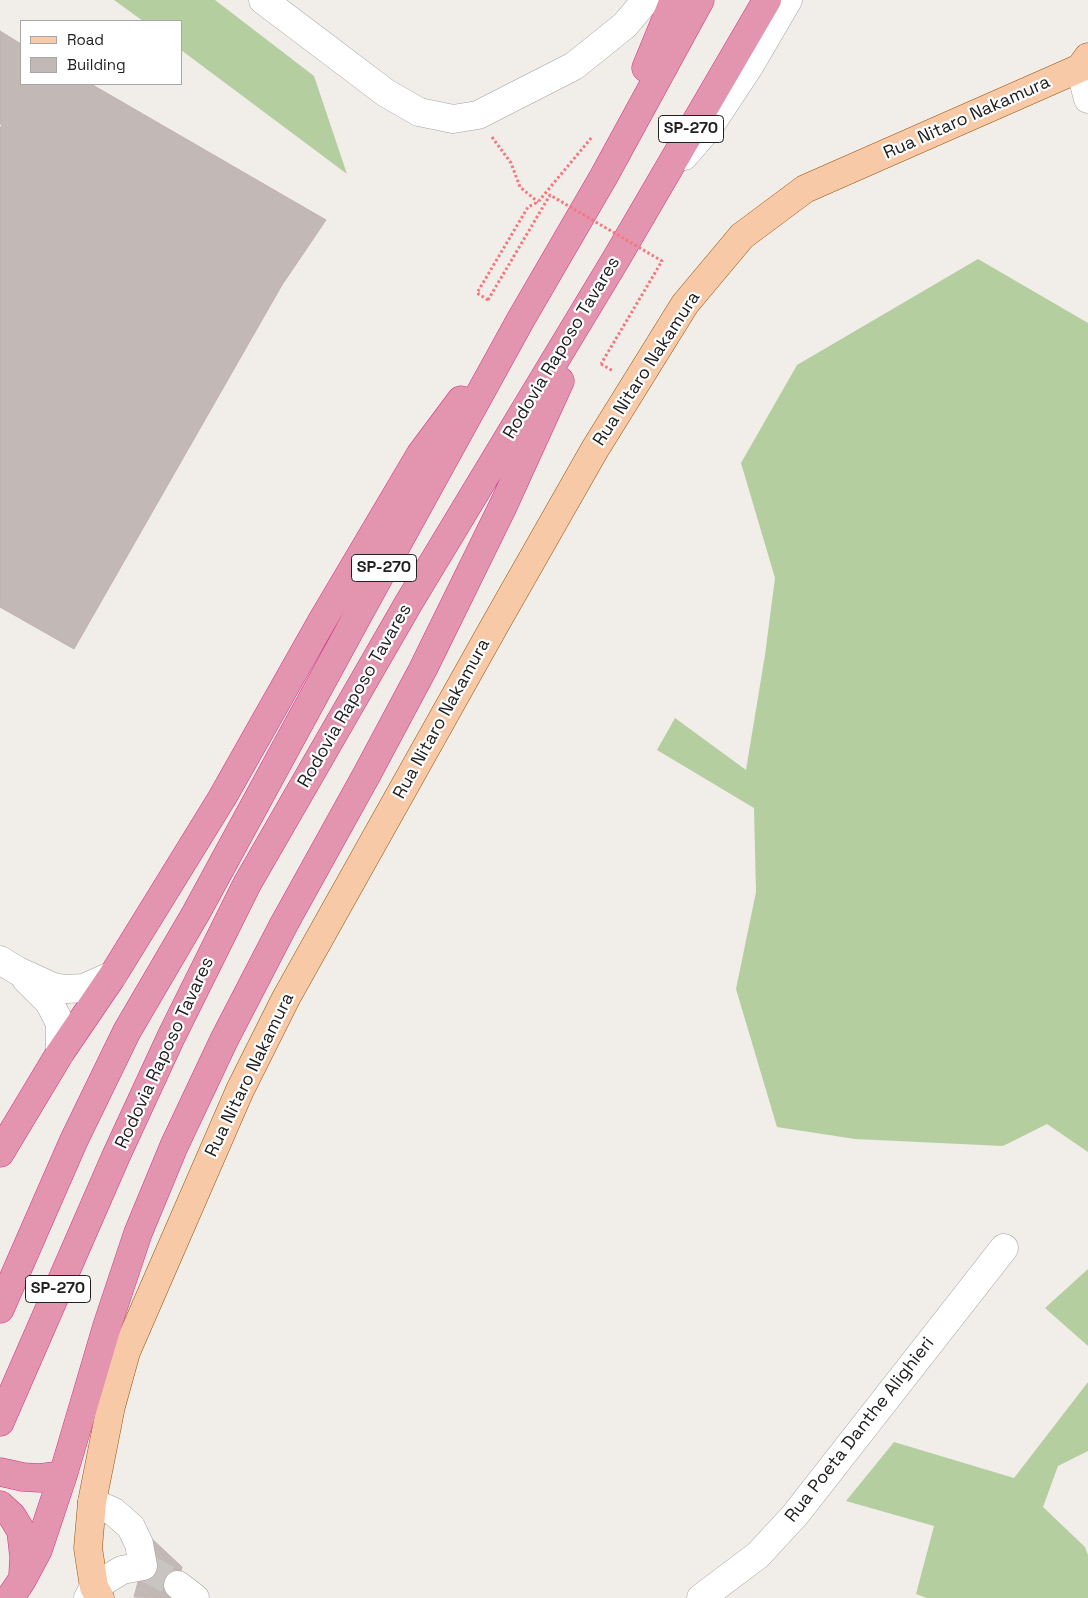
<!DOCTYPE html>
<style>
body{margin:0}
#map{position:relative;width:1088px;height:1598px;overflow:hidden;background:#f1ede9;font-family:"Space Grotesk",sans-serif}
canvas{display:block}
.legend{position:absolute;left:20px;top:20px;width:162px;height:65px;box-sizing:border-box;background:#fff;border:1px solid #a6a6a6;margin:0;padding:6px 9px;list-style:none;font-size:15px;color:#212121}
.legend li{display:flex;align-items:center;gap:10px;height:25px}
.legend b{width:25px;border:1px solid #a6a6a6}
</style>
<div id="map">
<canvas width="1088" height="1598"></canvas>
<ul class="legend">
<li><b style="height:6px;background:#f7c9a7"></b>Road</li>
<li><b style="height:14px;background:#c2b8b5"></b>Building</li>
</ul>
</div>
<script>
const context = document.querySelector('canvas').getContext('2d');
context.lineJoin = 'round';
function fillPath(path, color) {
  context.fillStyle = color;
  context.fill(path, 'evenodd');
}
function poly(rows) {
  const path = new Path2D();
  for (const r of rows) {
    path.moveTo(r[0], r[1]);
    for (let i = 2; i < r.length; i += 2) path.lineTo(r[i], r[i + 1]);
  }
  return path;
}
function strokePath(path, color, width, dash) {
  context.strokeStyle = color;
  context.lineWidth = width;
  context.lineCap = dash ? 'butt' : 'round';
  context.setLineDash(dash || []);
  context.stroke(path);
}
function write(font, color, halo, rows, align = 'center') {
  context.font = font + ' "Space Grotesk",sans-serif';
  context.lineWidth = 4.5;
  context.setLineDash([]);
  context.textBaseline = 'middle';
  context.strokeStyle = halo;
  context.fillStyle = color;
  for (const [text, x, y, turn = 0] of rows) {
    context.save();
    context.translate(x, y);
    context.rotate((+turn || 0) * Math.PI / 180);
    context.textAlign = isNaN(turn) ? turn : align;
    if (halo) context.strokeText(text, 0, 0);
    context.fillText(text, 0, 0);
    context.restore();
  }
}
fillPath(poly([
 [114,0,215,0,314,76,347,174,181,50,181,21,143,21],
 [978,259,1088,323,1088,1152,1047,1124,1003,1146,855,1139,777,1127,736,989,756,892,754,808,657,750,675,718,746,770,765,655,775,578,741,463,797,365],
 [1088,1269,1088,1346,1045,1308],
 [1088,1382,1088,1451,1058,1466,1043,1507,1085,1547,1088,1555,1088,1598,927,1598,916,1594,934,1526,846,1501,894,1442,1014,1478]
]), '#b4cea0');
const building = poly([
 [0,31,21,44,21,84,91,84,326,220,282,285,74,649,0,607,0,128,2,125,0,124,0,31],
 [150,1537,182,1567,175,1595,178,1598,134,1597,150,1537]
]);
fillPath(building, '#c2b8b5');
strokePath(building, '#c2b2ac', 1);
strokePath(poly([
 [143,1566,178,1585]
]), '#c7c4c1', 28, [28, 14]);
const minor = poly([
 [263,0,386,93,419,112,453,119,478,115,574,66,625,25,646,0],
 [1080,68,1088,99],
 [684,156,709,127,750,65,788,0],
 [0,960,18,971,53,987,66,989,84,988,113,975],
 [26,979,49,1002,60,1023,60,1053],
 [178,1585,195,1598],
 [88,1598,94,1587,122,1570,143,1566,139,1544,131,1527,114,1512,92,1502],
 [701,1598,758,1555,795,1515,1004,1248]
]);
const major = poly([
 [100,1598,94,1587,88,1548,92,1502,111,1406,126,1352,240,1090,286,998,496,623,595,449,685,304,742,236,805,189,1080,68,1088,57]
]);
const highway = poly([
 [646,68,674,0],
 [0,1153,60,1053,113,975,222,798,322,621,420,455,461,400],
 [0,1309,74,1140,127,1031,196,913,358,615,521,319,604,176,700,0],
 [0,1422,116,1156,171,1037,247,884,408,604,616,259,767,0],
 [0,1472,23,1477,40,1478,63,1475],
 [0,1505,12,1516,21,1531,24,1557,23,1574],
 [10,1598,22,1580,38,1550,63,1475,107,1326,138,1233,174,1146,224,1040,284,924,367,774,423,669,503,506,560,381]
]);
strokePath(minor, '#a2a2a2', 29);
strokePath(major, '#975208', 29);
strokePath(highway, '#d33281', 29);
strokePath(poly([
 [492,137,511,163,520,187,538,202],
 [488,300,477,293,528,207,538,202,592,137],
 [601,364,613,371]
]), '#f3787e', 3, [2.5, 2.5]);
strokePath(minor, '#fff', 28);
strokePath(major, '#f7c9a7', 28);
strokePath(highway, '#e395b0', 28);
strokePath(poly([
 [488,300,550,195,662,261,601,364]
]), '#f3787e', 3, [2.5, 2.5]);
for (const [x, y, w] of [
 [691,129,65],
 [384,568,65],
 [58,1289,65]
]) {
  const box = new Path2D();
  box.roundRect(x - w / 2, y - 13.5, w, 27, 4);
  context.fillStyle = '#fff';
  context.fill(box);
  strokePath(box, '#212121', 1);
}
write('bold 16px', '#212121', null, [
 ["SP-270",691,129],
 ["SP-270",384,568],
 ["SP-270",58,1289]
]);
write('18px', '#212121', '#fff', [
 ["Rua Nitaro Nakamura",967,118,-24],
 ["Rodovia Raposo Tavares",562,348,-59],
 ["Rua Nitaro Nakamura",647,369,-57],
 ["Rodovia Raposo Tavares",355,696,-60],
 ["Rua Nitaro Nakamura",442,719,-61],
 ["Rodovia Raposo Tavares",165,1053,-65],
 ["Rua Nitaro Nakamura",250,1075,-64],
 ["Rua Poeta Danthe Alighieri",860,1430,-52]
]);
</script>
